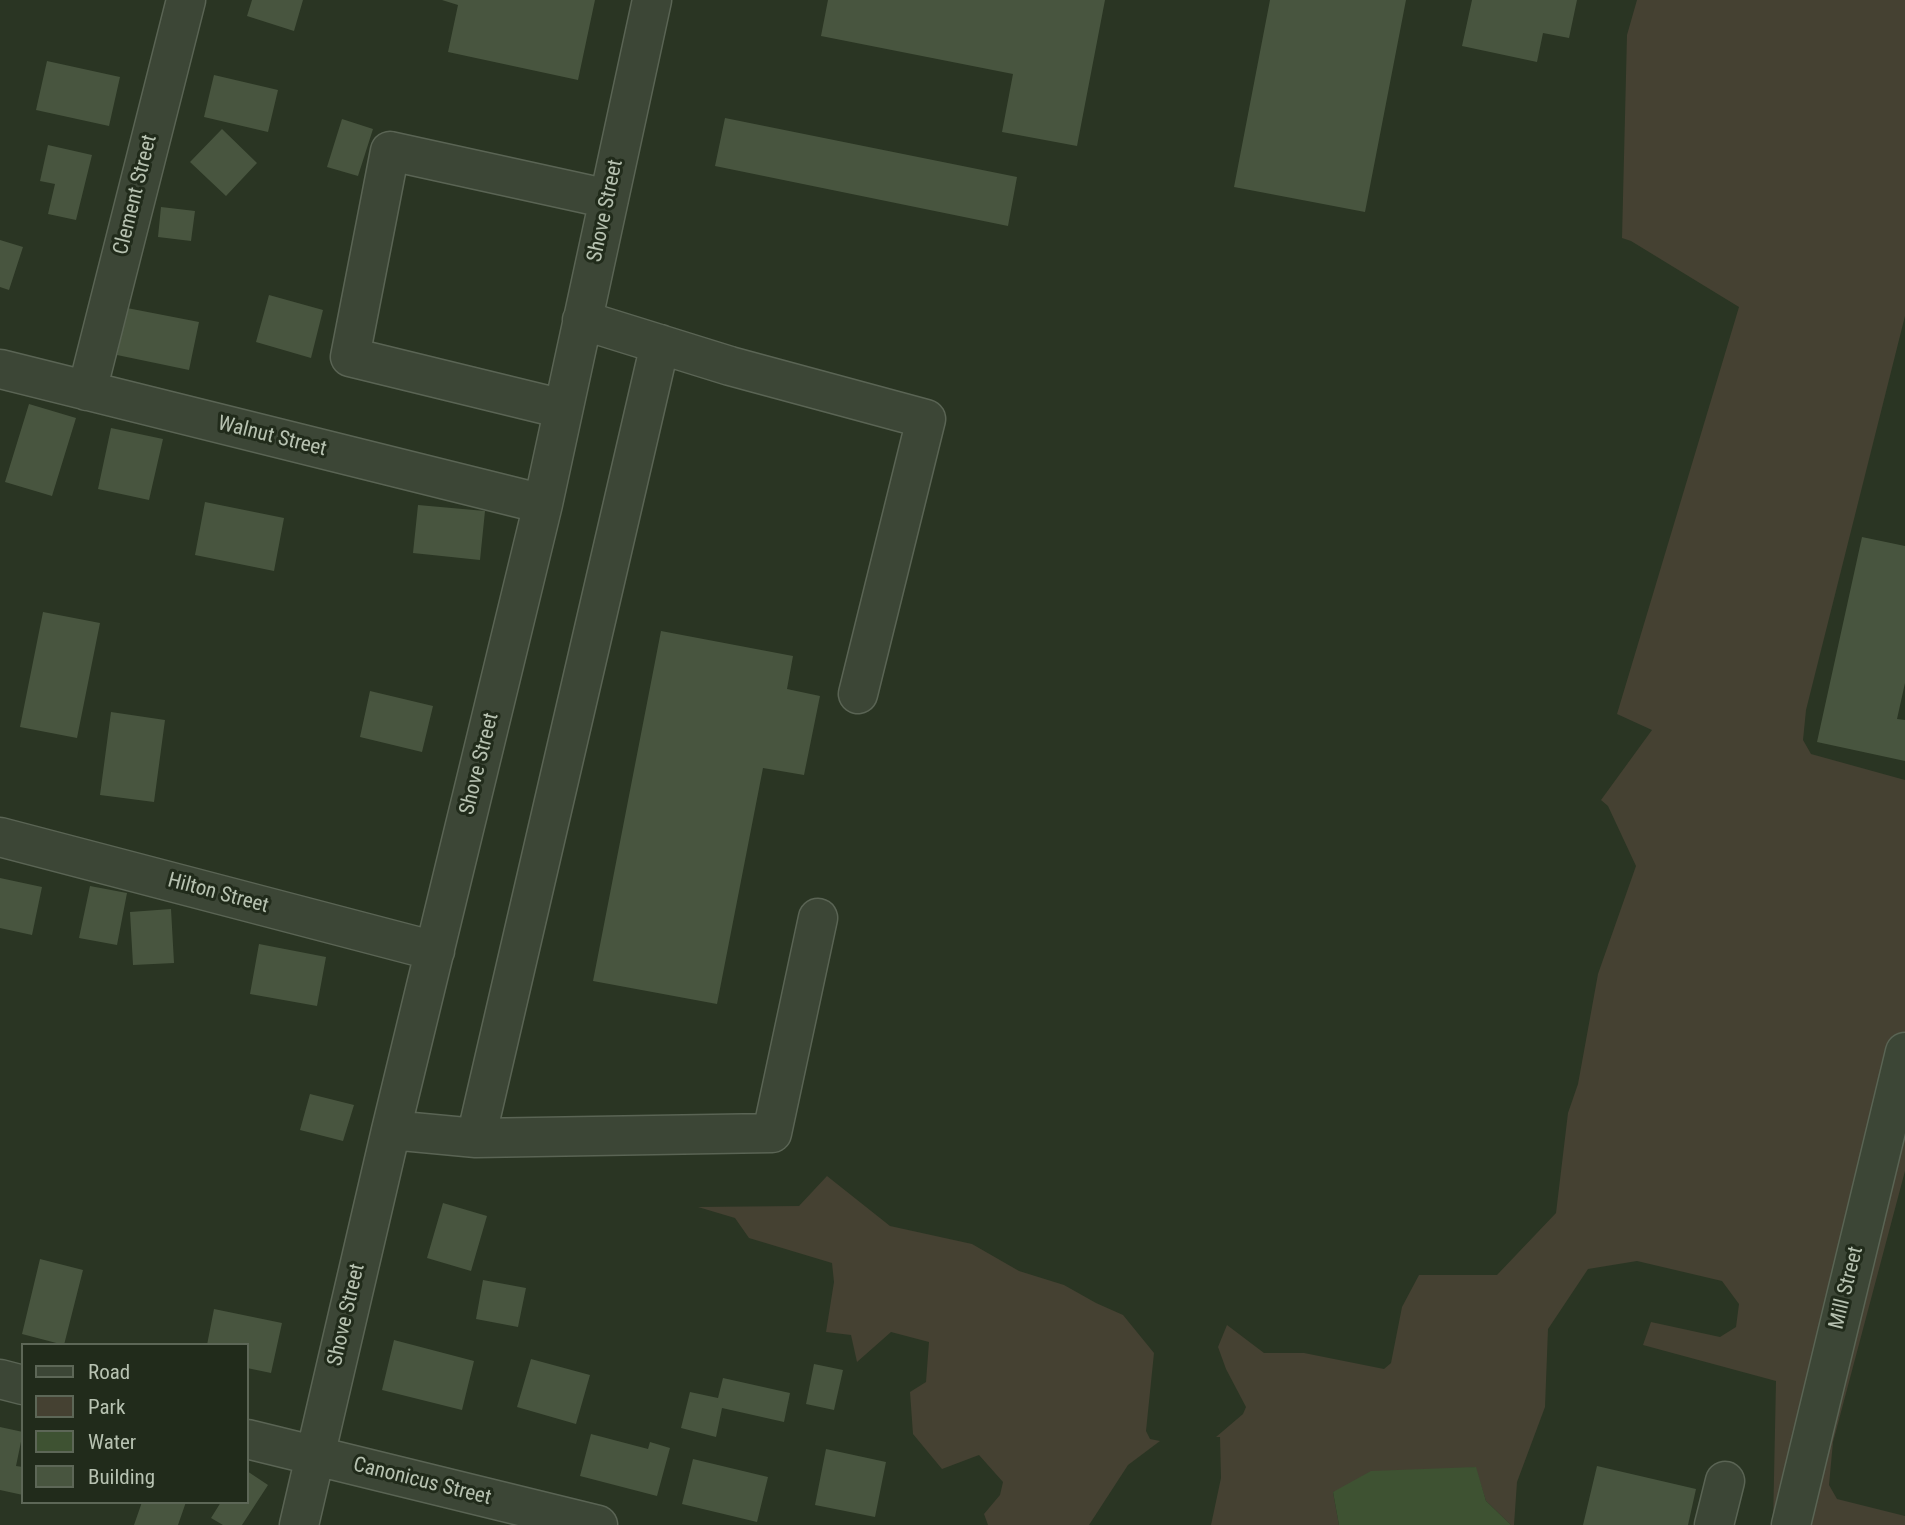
<!DOCTYPE html>
<style>
body{margin:0}
#map{position:relative;width:1905px;height:1525px;overflow:hidden;background:#2a3523;font-family:"Roboto Condensed",sans-serif}
canvas{display:block}
.legend{position:absolute;left:21px;top:1343px;width:228px;height:161px;box-sizing:border-box;background:#212b1b;border:2px solid #5d6757;margin:0;padding:9px 12px;list-style:none;font-size:21px;color:#b7c2b1}
.legend li{display:flex;align-items:center;gap:14px;height:35px}
.legend b{width:35px;border:2px solid #5d6757}
</style>
<div id="map">
<canvas width="1905" height="1525"></canvas>
<ul class="legend">
<li><b style="height:9px;background:#3c4636"></b>Road</li>
<li><b style="height:19px;background:#454132"></b>Park</li>
<li><b style="height:19px;background:#3e5232"></b>Water</li>
<li><b style="height:19px;background:#48553f"></b>Building</li>
</ul>
</div>
<script>
const context = document.querySelector('canvas').getContext('2d');
context.lineJoin = 'round';
function fillPath(path, color) {
  context.fillStyle = color;
  context.fill(path, 'evenodd');
}
function poly(rows) {
  const path = new Path2D();
  for (const r of rows) {
    path.moveTo(r[0], r[1]);
    for (let i = 2; i < r.length; i += 2) path.lineTo(r[i], r[i + 1]);
  }
  return path;
}
function strokePath(path, color, width, dash) {
  context.strokeStyle = color;
  context.lineWidth = width;
  context.lineCap = dash ? 'butt' : 'round';
  context.setLineDash(dash || []);
  context.stroke(path);
}
function write(font, color, halo, rows, align = 'center') {
  context.font = font + ' "Roboto Condensed",sans-serif';
  context.lineWidth = 6;
  context.setLineDash([]);
  context.textBaseline = 'middle';
  context.strokeStyle = halo;
  context.fillStyle = color;
  for (const [text, x, y, turn = 0] of rows) {
    context.save();
    context.translate(x, y);
    context.rotate((+turn || 0) * Math.PI / 180);
    context.textAlign = isNaN(turn) ? turn : align;
    if (halo) context.strokeText(text, 0, 0);
    context.fillText(text, 0, 0);
    context.restore();
  }
}
fillPath(poly([
 [1637,0,1905,0,1905,316,1806,710,1803,740,1811,754,1905,780,1905,1171,1833,1442,1829,1485,1837,1499,1905,1516,1905,1525,1773,1525,1776,1381,1643,1345,1651,1322,1720,1337,1736,1327,1739,1304,1722,1281,1637,1261,1588,1269,1548,1329,1545,1407,1517,1482,1514,1525,1511,1525,1486,1501,1475,1467,1333,1492,1339,1525,1211,1525,1221,1478,1220,1437,1216,1437,1243,1414,1246,1407,1226,1369,1218,1347,1227,1325,1264,1353,1304,1353,1384,1369,1391,1363,1402,1307,1419,1275,1497,1275,1556,1213,1568,1113,1578,1084,1598,974,1636,866,1608,806,1601,800,1652,730,1617,714,1739,307,1631,241,1622,238,1627,35],
 [827,1176,890,1226,972,1244,1019,1271,1064,1285,1096,1303,1123,1315,1154,1353,1146,1431,1150,1439,1160,1441,1128,1465,1089,1525,988,1525,984,1514,1000,1495,1003,1482,979,1455,942,1469,913,1434,910,1392,926,1382,929,1342,891,1332,857,1362,851,1335,826,1332,834,1282,832,1263,749,1238,735,1218,698,1207,799,1206]
]), '#454132');
fillPath(poly([
 [1476,1467,1486,1501,1511,1525,1339,1525,1333,1492,1371,1471]
]), '#3e5232');
fillPath(poly([
 [252,0,303,0,294,31,247,16],
 [442,0,595,0,578,80,448,52,458,5],
 [828,0,1105,0,1077,146,1002,132,1013,74,821,36],
 [1270,0,1406,0,1365,212,1234,187],
 [1472,0,1577,0,1569,38,1543,33,1537,62,1462,46],
 [47,61,120,77,109,126,36,110],
 [214,75,278,90,268,132,204,117],
 [725,118,1017,177,1008,226,715,166],
 [342,119,373,129,358,176,327,167],
 [222,129,257,163,226,196,190,162],
 [48,145,92,155,76,220,48,214,55,184,40,181],
 [161,207,195,211,191,241,158,237],
 [0,240,23,247,9,290,0,287],
 [269,295,323,310,311,358,256,342],
 [127,308,199,322,189,370,117,355],
 [29,404,76,418,52,496,5,482],
 [111,428,163,439,149,500,98,489],
 [205,502,284,518,274,571,195,555],
 [418,505,485,511,480,560,413,553],
 [1862,537,1905,546,1905,683,1897,719,1905,720,1905,761,1817,742],
 [43,612,100,623,77,738,20,727],
 [661,631,793,656,787,689,820,696,804,775,763,768,717,1004,593,981],
 [370,691,433,706,422,752,360,737],
 [111,712,165,720,154,802,100,795],
 [0,878,42,887,32,935,0,928],
 [90,886,127,893,117,945,79,938],
 [171,909,174,963,133,965,130,912],
 [259,944,326,957,317,1006,250,994],
 [310,1094,354,1105,343,1141,300,1130],
 [443,1203,487,1216,471,1271,427,1258],
 [40,1259,83,1270,64,1345,22,1334],
 [483,1280,526,1288,518,1327,476,1319],
 [214,1309,282,1323,271,1373,247,1368,247,1345,207,1345],
 [394,1340,474,1361,462,1410,382,1390],
 [531,1359,590,1375,576,1424,517,1407],
 [814,1364,843,1370,834,1410,806,1404],
 [723,1378,790,1393,784,1422,722,1408,716,1437,681,1428,690,1392,718,1398],
 [0,1427,23,1432,16,1466,23,1467,23,1495,0,1490],
 [591,1434,648,1449,650,1442,670,1448,657,1496,580,1476],
 [826,1449,886,1462,875,1517,815,1505],
 [693,1459,768,1477,757,1522,682,1504],
 [1597,1466,1696,1489,1688,1525,1583,1525],
 [247,1471,268,1485,242,1525,223,1525,211,1518,221,1502,247,1502],
 [142,1502,186,1502,178,1525,134,1525]
]), '#48553f');
const minor = poly([
 [582,320,730,366,926,419,858,694],
 [0,369,543,504],
 [87,391,186,0],
 [563,409,350,357,390,151,609,199],
 [0,837,435,951],
 [391,1130,476,1138,660,344],
 [476,1138,772,1133,818,918],
 [0,1379,23,1385],
 [247,1439,598,1525],
 [299,1525,391,1130,543,504,652,0],
 [1714,1525,1725,1481],
 [1791,1525,1905,1052]
]);
strokePath(minor, '#5a6454', 41);
strokePath(minor, '#3c4636', 38);
write('21px', '#b7c2b1', '#212b1b', [
 ["Clement Street",136,195,-76],
 ["Shove Street",606,211,-78],
 ["Walnut Street",272,437,14],
 ["Shove Street",480,764,-76],
 ["Hilton Street",218,894,15],
 ["Mill Street",1847,1288,-76],
 ["Shove Street",347,1315,-77],
 ["Canonicus Street",422,1482,14]
]);
</script>
